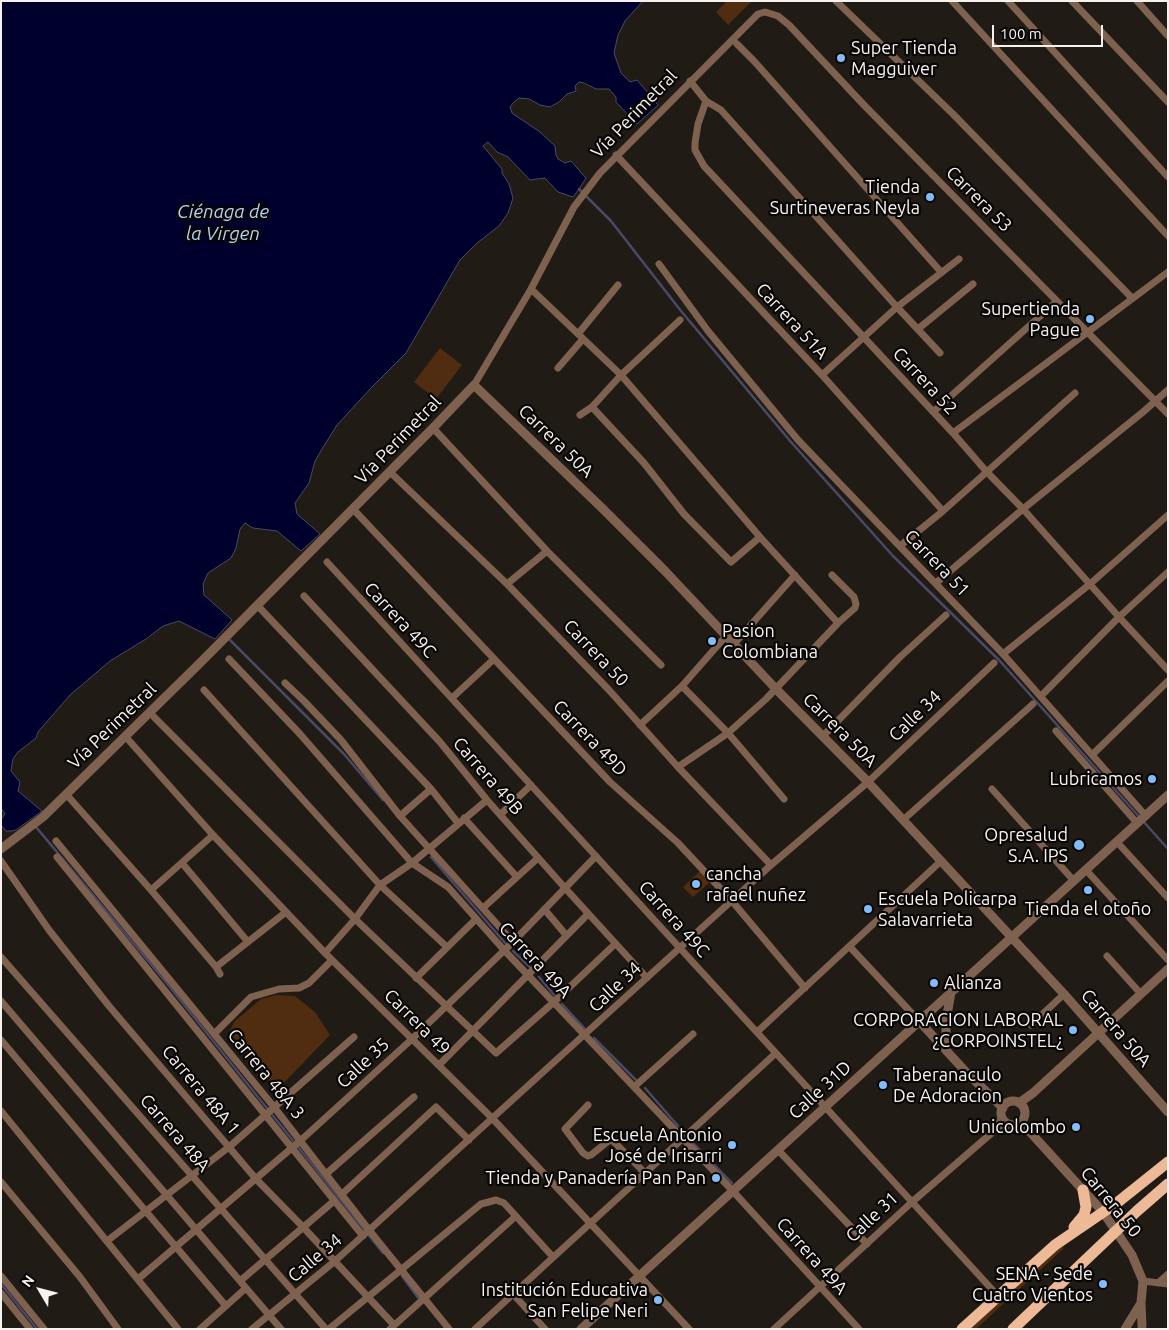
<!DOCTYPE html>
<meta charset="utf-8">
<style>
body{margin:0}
#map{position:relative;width:1169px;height:1330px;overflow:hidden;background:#211b16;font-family:Ubuntu,sans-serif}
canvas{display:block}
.frame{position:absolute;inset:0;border:2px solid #f7f2ef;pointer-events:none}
.north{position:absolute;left:15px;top:1265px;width:50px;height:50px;-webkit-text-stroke:4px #080605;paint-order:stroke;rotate:307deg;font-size:14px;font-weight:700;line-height:20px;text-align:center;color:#f7f2ef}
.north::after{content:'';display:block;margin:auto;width:18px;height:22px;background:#f7f2ef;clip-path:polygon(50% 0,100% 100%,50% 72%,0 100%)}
.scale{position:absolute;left:992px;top:25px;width:111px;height:22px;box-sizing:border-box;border:2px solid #f7f2ef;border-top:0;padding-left:6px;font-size:15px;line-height:18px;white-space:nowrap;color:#f7f2ef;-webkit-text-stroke:4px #080605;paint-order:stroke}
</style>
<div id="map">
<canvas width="1169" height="1330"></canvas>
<div class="frame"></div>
<div class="north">N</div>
<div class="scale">100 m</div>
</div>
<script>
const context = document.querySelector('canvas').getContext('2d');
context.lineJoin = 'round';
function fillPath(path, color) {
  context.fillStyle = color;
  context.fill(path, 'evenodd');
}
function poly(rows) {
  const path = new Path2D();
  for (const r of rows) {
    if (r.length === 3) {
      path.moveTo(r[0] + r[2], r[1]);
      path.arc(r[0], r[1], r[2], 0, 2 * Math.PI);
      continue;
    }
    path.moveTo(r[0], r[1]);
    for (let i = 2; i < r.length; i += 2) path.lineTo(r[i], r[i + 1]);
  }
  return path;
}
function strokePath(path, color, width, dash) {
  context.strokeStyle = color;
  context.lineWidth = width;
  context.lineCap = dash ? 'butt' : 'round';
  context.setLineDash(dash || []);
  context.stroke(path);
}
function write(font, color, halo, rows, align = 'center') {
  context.font = font + ' Ubuntu,sans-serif';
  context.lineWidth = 4.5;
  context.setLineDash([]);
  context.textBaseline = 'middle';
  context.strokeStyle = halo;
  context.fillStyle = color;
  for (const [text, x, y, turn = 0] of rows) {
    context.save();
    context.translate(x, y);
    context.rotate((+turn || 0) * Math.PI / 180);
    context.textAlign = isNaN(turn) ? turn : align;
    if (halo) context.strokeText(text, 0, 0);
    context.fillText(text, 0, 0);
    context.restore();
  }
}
fillPath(poly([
 [727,1,752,1,728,25,716,12],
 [440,348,462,365,436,399,414,382],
 [700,871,710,882,693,897,683,887],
 [276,995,295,996,315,1012,330,1035,277,1090,229,1032,235,1021,261,999],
 [1061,1245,1064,1248,976,1329,969,1329]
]), '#502c10');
const water = poly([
 [1,1,643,1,625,21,618,35,614,53,621,73,630,82,637,80,658,105,637,124,616,102,616,97,609,89,596,89,584,83,579,82,575,86,576,91,567,94,559,102,550,107,540,105,529,99,519,98,513,103,510,107,512,113,540,132,555,146,556,155,558,159,565,163,571,161,586,178,579,189,573,197,558,192,545,178,530,180,508,157,497,152,488,142,483,146,502,169,502,173,509,184,513,198,508,213,499,226,477,243,460,260,406,353,371,388,337,425,322,449,315,461,309,483,295,503,297,514,320,534,301,551,277,531,253,528,245,523,240,529,236,548,231,558,208,573,203,584,204,595,232,620,215,639,179,621,163,626,146,639,110,661,70,695,38,732,36,738,18,752,13,759,11,771,20,782,18,791,42,811,16,830,11,831,6,831,1,825,1,820,5,814,1,808,1,1]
]);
fillPath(water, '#00002d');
strokePath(water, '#4a4967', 1);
strokePath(poly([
 [579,189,611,221,681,311,791,442,893,556,999,660,1168,849],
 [228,638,343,753,383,800],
 [36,827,165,981,383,1253],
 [431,857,506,944],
 [513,951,532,969],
 [539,977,555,996],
 [562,1004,586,1030],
 [594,1038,637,1081],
 [645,1088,685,1134],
 [694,1144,732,1183],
 [402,1276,419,1299],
 [1,1284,37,1329]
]), '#4a4967', 2.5);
strokePath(poly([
 [836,1,953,114,1132,298],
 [952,1,1168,236],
 [1008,1,1168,177],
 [1072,1,1168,102],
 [1137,1,1168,36],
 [737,44,754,61,941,272],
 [690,81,706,101,721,110,897,307,940,353],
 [706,101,698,124,695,143,695,150,704,166,953,433,986,471,1023,509,1119,617,1168,670],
 [616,155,822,375,943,511],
 [659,264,708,331,798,440,1003,654,1145,815],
 [531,289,621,375,760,537,838,623],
 [918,329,973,284],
 [578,334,618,285],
 [558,368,583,339],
 [822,375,897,307,959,259],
 [474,385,531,289,574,207,600,173,758,14,765,12,778,16,789,25,863,104,1168,414],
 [592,407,644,463,684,514,731,562,760,537],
 [933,412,1057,301],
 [580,415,592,407,621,375,680,320],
 [433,428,547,551,661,665],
 [953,433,1168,272],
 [390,472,507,584,609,690,678,767,771,865],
 [353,509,610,782,678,843,732,901,805,988],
 [900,546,943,511,1075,393],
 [327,562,998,1296],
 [936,583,1023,509,1143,412,1168,390],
 [507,584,547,551],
 [304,596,440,742,487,800,565,888,647,978],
 [257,605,431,789,458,823],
 [734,644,795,575],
 [1003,654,1090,584,1168,515],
 [229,659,300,734,412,863,448,887,504,950,730,1188,859,1329],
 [285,683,304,701,341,740,400,816,513,942],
 [682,686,728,733,784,799],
 [204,690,380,885,447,947],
 [1041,696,1119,617,1168,572],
 [452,698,494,659],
 [154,717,355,919,496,1053,554,1002,615,944],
 [640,725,682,686,726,636],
 [1056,731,1137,823],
 [125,736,213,835,325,953,492,1118,689,1329],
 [823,736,900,657,946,615],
 [1093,754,1168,681],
 [678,767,728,733,766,699,838,623,855,608,856,604,854,597,832,575],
 [992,789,1074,881],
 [66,794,151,890,216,967,220,974],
 [501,814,531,785],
 [400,816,431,789],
 [464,818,517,877],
 [903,820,1033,704],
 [56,841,274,1107,369,1230,449,1329],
 [1117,842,1168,898],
 [57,857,363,1236],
 [1,861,49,930,109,1006,256,1179,303,1227,394,1325],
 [182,863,248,942],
 [1086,870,1168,960],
 [151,890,213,835],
 [483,908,538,858],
 [545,910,566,935],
 [850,947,919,1021],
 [325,953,355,919,380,885,412,863,487,800],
 [1107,956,1141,994],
 [1,957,326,1329],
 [216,967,286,912],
 [416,978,476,919],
 [1,1001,281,1329],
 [1031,1025,1064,994],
 [757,1032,941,861],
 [214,1034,251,997,279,989,299,988,309,983,332,960],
 [1,1040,226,1306],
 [439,1065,588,914],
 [634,1087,693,1034],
 [588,1105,565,1129,583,1153,588,1156,591,1155,611,1139,645,1173],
 [1,1111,178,1329],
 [995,1129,1002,1118],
 [778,1150,867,1244],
 [326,1174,414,1097],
 [1,1182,80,1277,118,1329],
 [342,1194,436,1107,469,1140],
 [107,1241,229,1147,354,1037],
 [1,1276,44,1329],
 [138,1279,300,1141,412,1039,513,942,596,856],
 [240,1281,334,1201],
 [1143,1281,1168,1284],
 [1158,1283,1168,1274],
 [1,1293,30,1329],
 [513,1294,545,1329],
 [200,1329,246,1288],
 [252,1329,335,1261,771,865,868,782,994,663],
 [329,1329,481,1204,496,1200,504,1203,553,1257],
 [390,1329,516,1216],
 [475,1329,776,1053],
 [774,1329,912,1202,994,1131,1008,1124]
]), '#7e614e', 7);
strokePath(poly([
 [1,849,43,817,200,663,433,428,474,385,602,508,665,571,776,689,868,782,1064,994,1168,1112],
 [919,1021,966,1072,1003,1108],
 [946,1049,946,1021,951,992],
 [1013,1113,12],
 [1019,1103,1033,1093,1168,969],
 [1018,1125,1030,1132,1103,1212,1132,1255,1143,1281,1141,1303,1142,1326],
 [581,1329,1168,795],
 [1125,1329,1141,1303]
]), '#7e614e', 9);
strokePath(poly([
 [1074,1227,1084,1215,1086,1207,1083,1190],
 [962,1329,1055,1245,1118,1202,1168,1162],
 [1013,1329,1137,1211,1168,1184]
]), '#edb996', 11);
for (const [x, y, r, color] of [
 [841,58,5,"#83bcfb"],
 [930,197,5,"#83bcfb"],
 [1090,319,5,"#83bcfb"],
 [712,641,5,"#83bcfb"],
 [1152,779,5,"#83bcfb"],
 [1079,845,6,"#83bcfb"],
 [696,884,5,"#83bcfb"],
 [1088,890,5,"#83bcfb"],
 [868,909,5,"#83bcfb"],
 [934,983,5,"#83bcfb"],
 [1073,1030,5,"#83bcfb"],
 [883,1085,5,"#83bcfb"],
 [1076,1127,5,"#83bcfb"],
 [732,1145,5,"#83bcfb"],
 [716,1178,5,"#83bcfb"],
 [1103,1284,5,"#83bcfb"],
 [658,1300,5,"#83bcfb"]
]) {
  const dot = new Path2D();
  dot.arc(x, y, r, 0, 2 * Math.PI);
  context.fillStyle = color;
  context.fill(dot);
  strokePath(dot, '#080605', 2);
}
write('18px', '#f7f2ef', '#080605', [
 ["Super Tienda",851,48,"left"],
 ["Magguiver",851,69,"left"],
 ["Tienda",920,187],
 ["Surtineveras Neyla",920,208],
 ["Supertienda",1080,309],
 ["Pague",1080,330],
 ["Pasion",722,631,"left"],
 ["Colombiana",722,652,"left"],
 ["Lubricamos",1142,779],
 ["Opresalud",1068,835],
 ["S.A. IPS",1068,856],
 ["cancha",706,874,"left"],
 ["rafael nuñez",706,895,"left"],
 ["Escuela Policarpa",878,899,"left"],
 ["Salavarrieta",878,920,"left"],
 ["Tienda el otoño",1088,909,"center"],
 ["Alianza",944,983,"left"],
 ["CORPORACION LABORAL",1063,1020],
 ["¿CORPOINSTEL¿",1063,1041],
 ["Taberanaculo",893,1075,"left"],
 ["De Adoracion",893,1096,"left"],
 ["Unicolombo",1066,1127],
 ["Escuela Antonio",722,1135],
 ["José de Irisarri",722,1156],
 ["Tienda y Panadería Pan Pan",706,1178],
 ["SENA - Sede",1093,1274],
 ["Cuatro Vientos",1093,1295],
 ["Institución Educativa",648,1290],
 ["San Felipe Neri",648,1311]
], 'right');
write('18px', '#f7f2ef', '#080605', [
 ["Vía Perimetral",634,114,-46],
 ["Carrera 53",979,199,45],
 ["Carrera 51A",792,321,47],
 ["Carrera 52",925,381,47],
 ["Vía Perimetral",398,440,-46],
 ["Carrera 50A",556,441,44],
 ["Carrera 51",937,563,46],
 ["Carrera 49C",400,620,47],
 ["Carrera 50",596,653,46],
 ["Calle 34",915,716,-44],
 ["Vía Perimetral",112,726,-44],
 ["Carrera 50A",840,730,45],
 ["Carrera 49D",590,738,46],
 ["Carrera 49B",488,776,49],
 ["Carrera 49C",674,919,48],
 ["Carrera 49A",535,960,47],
 ["Calle 34",615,987,-43],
 ["Carrera 49",417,1022,45],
 ["Carrera 50A",1116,1028,49],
 ["Calle 35",363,1063,-43],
 ["Carrera 48A 3",266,1074,51],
 ["Carrera 48A 1",201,1090,50],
 ["Calle 31D",820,1090,-42],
 ["Carrera 48A",175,1133,49],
 ["Carrera 50",1111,1202,51],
 ["Calle 31",872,1217,-43],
 ["Carrera 49A",812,1256,48],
 ["Calle 34",315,1258,-40]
]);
write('italic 19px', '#b5d1f1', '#080605', [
 ["Ciénaga de",223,212],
 ["la Virgen",223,234]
]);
</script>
